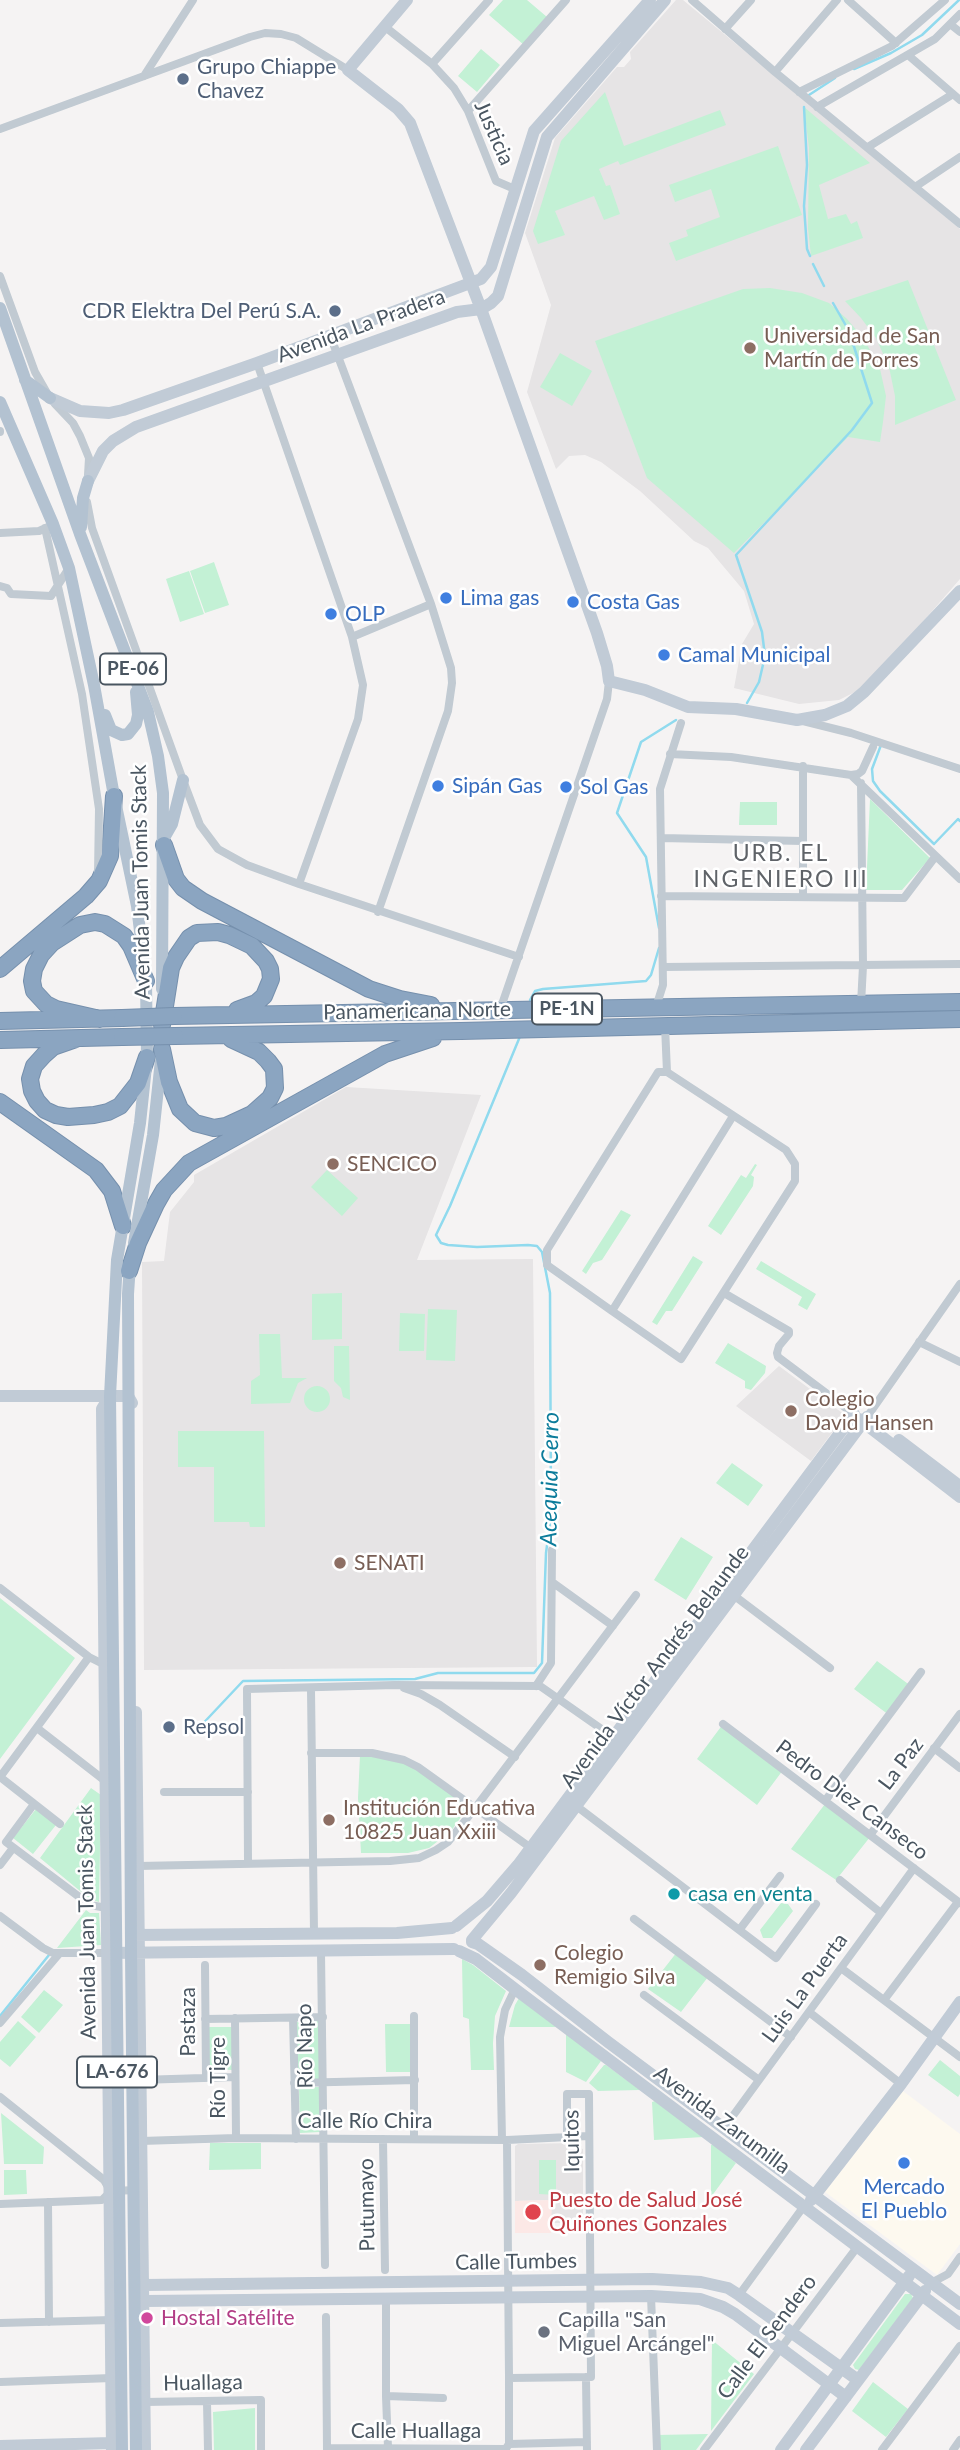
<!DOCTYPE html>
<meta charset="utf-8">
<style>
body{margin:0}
canvas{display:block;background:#f5f3f3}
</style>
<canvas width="960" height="2450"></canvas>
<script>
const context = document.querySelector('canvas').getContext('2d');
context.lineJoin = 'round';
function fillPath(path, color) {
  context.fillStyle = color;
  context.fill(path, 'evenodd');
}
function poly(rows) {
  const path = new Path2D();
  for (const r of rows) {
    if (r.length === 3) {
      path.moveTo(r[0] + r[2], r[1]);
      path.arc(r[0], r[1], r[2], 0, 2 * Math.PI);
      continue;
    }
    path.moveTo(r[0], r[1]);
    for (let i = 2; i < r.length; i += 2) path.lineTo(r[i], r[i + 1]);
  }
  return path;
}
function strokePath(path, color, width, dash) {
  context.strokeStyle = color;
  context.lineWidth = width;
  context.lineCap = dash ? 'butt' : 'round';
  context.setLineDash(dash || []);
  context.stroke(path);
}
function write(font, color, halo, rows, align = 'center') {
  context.font = font + ' Lato,sans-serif';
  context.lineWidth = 5;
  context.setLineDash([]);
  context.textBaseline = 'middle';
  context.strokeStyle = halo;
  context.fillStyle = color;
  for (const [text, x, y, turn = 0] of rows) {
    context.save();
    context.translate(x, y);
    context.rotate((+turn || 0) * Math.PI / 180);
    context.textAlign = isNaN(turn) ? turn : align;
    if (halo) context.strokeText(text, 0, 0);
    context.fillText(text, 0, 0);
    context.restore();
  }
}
fillPath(poly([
 [903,2091,960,2134,960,2244,937,2275,825,2192]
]), '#fdf9ef');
fillPath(poly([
 [676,0,683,0,960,229,960,579,873,679,863,688,839,700,799,704,734,688,742,644,754,624,744,591,708,548,694,541,640,491,601,462,585,455,569,456,556,469,527,392,551,305,525,233,555,138,617,67,624,67,631,59,630,52],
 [346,1087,481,1095,417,1260,533,1259,537,1667,144,1670,142,1262,164,1261,170,1212,194,1182,194,1175],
 [779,1366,845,1415,811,1461,736,1406],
 [578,2143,580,2148,583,2149,583,2223,551,2223,551,2200,515,2201,515,2146,518,2144]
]), '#e6e4e5');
fillPath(poly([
 [552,2200,551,2233,515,2233,515,2201]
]), '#fce8e6');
fillPath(poly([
 [503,0,527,0,547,17,524,45,489,15],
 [481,49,500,65,477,92,458,76],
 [605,92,624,146,720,110,726,125,620,165,618,161,599,169,606,186,610,185,620,214,604,220,594,196,555,211,565,235,538,244,533,231,561,141],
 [804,107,870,163,819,185,828,219,846,214,851,224,857,221,863,238,811,256,808,228,809,148],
 [778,146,802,215,676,261,669,243,688,236,686,230,720,217,711,189,675,202,669,185],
 [908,280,956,400,895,425,895,396,889,367,876,338,861,318,845,301],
 [770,288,802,293,829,303,847,319,864,339,880,369,886,396,883,422,880,442,848,437,734,553,647,478,595,341,743,289],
 [560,353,592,371,572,406,540,387],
 [214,562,229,605,205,613,190,571],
 [189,571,204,614,180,622,166,579],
 [870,799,930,858,902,890,866,890],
 [740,802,777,802,777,825,739,825],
 [755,1164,757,1165,751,1175,754,1177,753,1186,721,1235,708,1226,741,1175,746,1178],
 [327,1170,358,1198,342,1216,311,1187],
 [621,1210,631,1215,602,1260,593,1263,586,1274,582,1271],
 [693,1256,703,1262,672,1311,666,1311,657,1325,652,1322],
 [761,1261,816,1294,807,1310,798,1305,802,1297,756,1269],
 [342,1293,342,1339,312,1340,312,1294],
 [428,1309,457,1310,455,1361,426,1360],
 [400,1313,425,1314,424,1351,399,1351],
 [259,1334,280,1334,282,1378,307,1378,298,1383,290,1403,251,1404,251,1381,260,1375],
 [728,1343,766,1366,765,1373,751,1390,745,1388,745,1381,715,1363],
 [334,1346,349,1346,350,1400,343,1397,341,1388,334,1381],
 [317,1399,13],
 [178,1431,264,1431,265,1527,250,1527,249,1522,214,1522,214,1467,178,1467],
 [732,1463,763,1485,748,1506,716,1483],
 [681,1537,713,1557,686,1600,654,1580],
 [0,1598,75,1658,0,1759],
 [877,1661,911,1686,889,1715,854,1689],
 [723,1724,783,1770,757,1805,697,1759],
 [360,1755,382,1756,408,1763,469,1806,451,1831,429,1848,408,1853,361,1853,358,1798],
 [91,1788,101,1795,99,1902,91,1900,40,1858],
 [825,1804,870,1837,836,1880,791,1849],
 [36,1809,56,1825,33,1854,13,1838],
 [781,1903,788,1904,793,1911,772,1938,763,1938,760,1930],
 [86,1910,90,1913,99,1913,101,1945,57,1948],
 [677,1952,708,1977,681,2012,648,1989],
 [462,1959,473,1965,506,1991,495,2016,493,2043,494,2070,471,2070,469,2019,463,2017],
 [44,1990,63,2005,39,2033,21,2017],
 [519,1998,556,2027,509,2027,515,2005],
 [18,2021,36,2037,10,2067,0,2059,0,2042],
 [320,2021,320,2079,296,2080,295,2022],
 [385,2024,411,2024,412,2072,386,2072],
 [209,2027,233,2027,233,2070,209,2069],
 [566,2033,601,2061,586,2082,566,2072],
 [940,2060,960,2076,960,2094,958,2097,928,2075],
 [604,2065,606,2065,640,2090,598,2091,589,2083],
 [299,2087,320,2087,320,2132,300,2133],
 [655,2101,703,2137,654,2140,652,2102],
 [1,2113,44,2147,43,2164,4,2164],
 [210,2143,261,2143,261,2169,209,2170],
 [713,2144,736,2163,711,2197,711,2145],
 [539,2160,556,2160,556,2195,539,2194],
 [4,2170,26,2170,27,2194,4,2195],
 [905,2294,911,2294,913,2298,859,2370,855,2369,853,2365],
 [712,2340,754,2374,711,2431],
 [873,2382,908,2409,886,2437,852,2411],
 [255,2408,255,2450,214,2450,213,2412],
 [708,2434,696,2450,656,2450,656,2435]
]), '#c3f1d5');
strokePath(poly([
 [854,69,891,53,922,35,959,0],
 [809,95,835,78],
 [804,107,807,165,804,206,807,249,810,256],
 [813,264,824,286],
 [747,703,759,682,765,656,762,632,736,555,852,430,872,403,849,331,833,303],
 [881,745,872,769,873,781,880,791,934,844,958,819,960,821],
 [659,928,646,857,617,813,641,742,676,720],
 [530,1000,535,991,543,989,646,981,651,975,659,948],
 [195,1732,243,1681,415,1679,438,1673,534,1673,542,1663,546,1553,551,1516,550,1293,542,1252,537,1246,528,1245,477,1247,448,1245,441,1243,436,1235,450,1206,521,1034],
 [0,2016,49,1955]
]), '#90daee', 2.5);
const highway = poly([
 [164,845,176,879,183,888,202,901,369,989,400,999,431,1005],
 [0,969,86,896,99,881,110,856,114,796],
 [174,1016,960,1002],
 [100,1019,56,1009,46,1004,34,991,32,981,34,969,41,955,52,943,80,925,95,922,105,924,124,936,131,946,146,981],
 [0,1021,122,1018],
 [162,1025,171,968,176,957,189,938,197,933,218,932,229,935,252,946,266,961,270,969,271,979,264,996,256,1003,237,1010],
 [175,1036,461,1031,960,1019],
 [76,1039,53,1047,44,1055,34,1066,30,1079,32,1091,37,1101,45,1110,56,1115,68,1117,94,1115,108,1112,120,1106,138,1083,147,1057],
 [0,1040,122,1037],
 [162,1049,169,1082,180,1109,195,1123,214,1128,226,1126,252,1114,270,1098,275,1088,274,1069,268,1061,259,1052,231,1039],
 [0,1102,96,1170,112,1191,123,1226],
 [129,1271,138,1243,156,1204,164,1190,189,1163,385,1054,433,1038]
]);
strokePath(highway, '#7690ad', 18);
strokePath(poly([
 [692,0,775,72,960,224],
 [848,0,896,43],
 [950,24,960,32],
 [384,26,432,64,454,88,468,111,496,181,517,190],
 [725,29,751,0],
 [908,55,960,100],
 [432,64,489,0],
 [775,72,837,0],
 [144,76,193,0],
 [799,92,892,46,945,0],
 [817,107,935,39,960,14],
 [468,111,566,0],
 [0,129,250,37,265,33,281,34,296,38,348,70],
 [868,147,953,94],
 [915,187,960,157],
 [0,276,35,372,47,393],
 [330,335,431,604,451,668,452,683,448,711,378,912],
 [257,363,352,637,363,685,358,719,299,884],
 [55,404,73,423,80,436,89,458,88,475],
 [0,431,0,432],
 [87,502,92,528,183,780,200,825,218,849,247,865,299,884,519,957],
 [45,528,82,694,99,809,98,874],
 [0,533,39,531,48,527],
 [0,586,7,588,11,594,51,596,69,568],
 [352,637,431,604],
 [803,721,851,733,960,769],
 [670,754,731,757,851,775,960,879],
 [803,766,803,897],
 [851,775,858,774,862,771,873,747],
 [661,838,803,841],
 [661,896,904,898,935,857],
 [663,967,960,964],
 [861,1004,863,966,861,783],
 [656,1007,663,985,660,789,681,723],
 [500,1010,607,699,609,681],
 [665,1026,667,1072],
 [724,1293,789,1331,789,1334,779,1346,777,1353,778,1357,854,1414],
 [612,1311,547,1265,547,1250,658,1072,667,1072,786,1150,795,1164,795,1181,681,1359,612,1311,733,1116],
 [919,1342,960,1362],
 [867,1417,960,1284],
 [552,1582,613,1626],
 [0,1588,89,1657,103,1664],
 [732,1594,830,1668],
 [536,1686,551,1663,552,1550],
 [404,1688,421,1694,440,1705,515,1757],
 [311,1689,314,1933],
 [723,1724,960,1903],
 [37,1728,104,1780],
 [934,1748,960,1768],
 [311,1753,372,1753,404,1760,418,1767,531,1848],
 [164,1792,248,1792],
 [825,1801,921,1672],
 [34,1804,6,1842,90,1905,107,1908],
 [575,1805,776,1958,816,1904],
 [60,1824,0,1777,89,1657],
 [870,1835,960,1714],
 [248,1863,247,1689,395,1685,540,1686,613,1737],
 [0,1865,13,1848],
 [138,1866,390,1861,419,1858,436,1850,448,1842,476,1807,636,1595],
 [840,1880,881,1913],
 [0,1916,43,1948,53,1953,108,1953],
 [634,1919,791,2037],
 [740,1929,780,1876],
 [321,1952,325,2265],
 [205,1965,206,2078],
 [841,1968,960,2057],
 [644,1995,759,2080],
 [884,2000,958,1902],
 [809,2012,901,2084],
 [414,2016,414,2139],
 [235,2018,236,2138],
 [293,2018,296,2139],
 [205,2019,323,2017],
 [0,2023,59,1954],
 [140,2080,235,2077],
 [294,2083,415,2080],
 [0,2097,104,2180,108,2187],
 [724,2128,914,1868],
 [383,2139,385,2270],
 [502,2140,500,2037,505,2010,515,1989],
 [141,2141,236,2138,507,2140,589,2136],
 [48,2202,49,2322],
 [0,2204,102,2200,111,2191,137,2190],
 [931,2283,948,2274,960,2257],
 [739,2295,804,2206],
 [651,2296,657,2450],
 [386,2299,386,2396,388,2448],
 [326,2317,327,2450],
 [0,2323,112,2320],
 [586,2377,587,2450],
 [509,2378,591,2377,589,2094,567,2094,567,2137],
 [0,2382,112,2378],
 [386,2396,443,2398],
 [145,2402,261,2400,261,2450],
 [207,2402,208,2450],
 [509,2444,587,2442],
 [327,2448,505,2449],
 [505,2450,509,2444,509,2378,507,2140],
 [704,2450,858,2246],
 [882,2450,960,2346],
 [953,2450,960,2440]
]), '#c1cad2', 8);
strokePath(poly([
 [407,0,348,70,398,109,410,123,481,309,597,633,607,666,609,681,645,690,688,707,736,709,797,720,825,715,847,706,864,692,960,591],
 [50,398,80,411,109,413,123,410,257,363,481,279,491,267,534,131,650,0],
 [88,481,103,451,113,441,136,427,457,312,481,309,491,303,498,296,547,137,665,0],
 [0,1396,128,1396,132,1403],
 [110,1396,102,1409,112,2450],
 [859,1419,960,1497],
 [899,1440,957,1484],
 [136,1712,145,2450],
 [456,1926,487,1901,518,1865,854,1414],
 [132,1935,397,1933,452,1928],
 [472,1940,511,1893,867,1417],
 [472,1942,478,1944,522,1975,608,2042,960,2304],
 [459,1951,476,1959,515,1989,960,2324],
 [108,1953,454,1949],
 [811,2200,901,2084,960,2002],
 [144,2285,652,2279,701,2282,728,2288,739,2295,858,2380],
 [144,2301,651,2296,700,2299,723,2307,735,2314,846,2397],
 [0,2446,112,2443],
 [781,2450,909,2276],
 [806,2450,925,2291]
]), '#c1cbd6', 12);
strokePath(poly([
 [0,308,80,534,148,712,158,756,163,793,162,989],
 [25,380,50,398],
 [0,402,53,524,69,568,94,685,114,796,137,906,146,981,147,1057,140,1123,117,1260,110,1396,122,2450],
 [81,527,83,498,88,481],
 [105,715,111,730,122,735,128,734,136,724,138,715,136,692],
 [164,838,172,824,183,780],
 [134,1243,153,1135,161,1060],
 [130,1264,128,1294,131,1953,136,2450]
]), '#b3c2d1', 12);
strokePath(highway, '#8ba5c1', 16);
const highwayBridge = poly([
 [122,1018,174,1016],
 [122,1037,175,1036]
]);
strokePath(highwayBridge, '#7690ad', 18, []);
strokePath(highwayBridge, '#8ba5c1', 16);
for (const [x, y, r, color] of [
 [183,79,7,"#5c6f8a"],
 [335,311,7,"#5c6f8a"],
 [750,348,7,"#8d6e63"],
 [446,598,7,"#3f7fe0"],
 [573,602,7,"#3f7fe0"],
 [331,614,7,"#3f7fe0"],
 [664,655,7,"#3f7fe0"],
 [438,786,7,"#3f7fe0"],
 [566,787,7,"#3f7fe0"],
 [333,1164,7,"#8d6e63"],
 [791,1411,7,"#8d6e63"],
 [340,1563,7,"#8d6e63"],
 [169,1727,7,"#5c6f8a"],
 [329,1820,7,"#8d6e63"],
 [674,1894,7,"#0f9aa8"],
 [540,1965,7,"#8d6e63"],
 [904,2163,7,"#3f7fe0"],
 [533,2212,9,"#e0444e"],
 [147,2318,7,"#d1479c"],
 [544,2332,7,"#6b7280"]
]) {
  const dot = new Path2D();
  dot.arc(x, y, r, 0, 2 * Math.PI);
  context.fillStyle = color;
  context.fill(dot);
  strokePath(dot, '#fff', 2.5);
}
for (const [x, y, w] of [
 [133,669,66],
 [567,1009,70],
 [117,2072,80]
]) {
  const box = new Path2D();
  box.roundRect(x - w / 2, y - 15.5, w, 31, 5);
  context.fillStyle = '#fff';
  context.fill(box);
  strokePath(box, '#4a5661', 2);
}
write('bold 19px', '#4a5661', null, [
 ["PE-06",133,669],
 ["PE-1N",567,1009],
 ["LA-676",117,2072]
]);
write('21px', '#4e5e75', '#fff', [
 ["Grupo Chiappe",197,67],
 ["Chavez",197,91],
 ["CDR Elektra Del Perú S.A.",321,311,"right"],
 ["Repsol",183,1727]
], 'left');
write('21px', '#4a5661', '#fff', [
 ["Justicia",494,133,66],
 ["Avenida La Pradera",361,326,-20],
 ["Avenida Juan Tomis Stack",141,882,-91],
 ["Panamericana Norte",417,1011,-1],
 ["Avenida Víctor Andrés Belaunde",655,1667,-53],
 ["La Paz",901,1764,-53],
 ["Pedro Diez Canseco",852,1800,37],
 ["Avenida Juan Tomis Stack",87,1922,-91],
 ["Luis La Puerta",805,1988,-54],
 ["Pastaza",188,2022,-90],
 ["Río Napo",305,2046,-91],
 ["Río Tigre",218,2078,-90],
 ["Avenida Zarumilla",722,2120,37],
 ["Calle Río Chira",365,2121],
 ["Iquitos",572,2141,-91],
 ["Putumayo",367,2205,-91],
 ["Calle Tumbes",516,2262,-1],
 ["Calle El Sendero",767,2337,-53],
 ["Huallaga",203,2383,-1],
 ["Calle Huallaga",416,2431]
]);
write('21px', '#785e54', '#fff', [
 ["Universidad de San",764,336],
 ["Martín de Porres",764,360],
 ["SENCICO",347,1164],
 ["Colegio",805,1399],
 ["David Hansen",805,1423],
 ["SENATI",354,1563],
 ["Institución Educativa",343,1808],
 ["10825 Juan Xxiii",343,1832],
 ["Colegio",554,1953],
 ["Remigio Silva",554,1977]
], 'left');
write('21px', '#366cbe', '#fff', [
 ["Lima gas",460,598],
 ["Costa Gas",587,602],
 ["OLP",345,614],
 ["Camal Municipal",678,655],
 ["Sipán Gas",452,786],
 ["Sol Gas",580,787],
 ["Mercado",904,2187,"center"],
 ["El Pueblo",904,2211,"center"]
], 'left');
write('21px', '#0d838f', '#fff', [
 ["casa en venta",688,1894]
], 'left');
write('21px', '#be3a42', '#fff', [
 ["Puesto de Salud José",549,2200],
 ["Quiñones Gonzales",549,2224]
], 'left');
write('21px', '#b23c85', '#fff', [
 ["Hostal Satélite",161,2318]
], 'left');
write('21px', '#5b616d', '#fff', [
 ["Capilla \"San",558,2320],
 ["Miguel Arcángel\"",558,2344]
], 'left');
context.letterSpacing = '2px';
write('23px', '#5f6368', '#fff', [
 ["URB. EL",781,854],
 ["INGENIERO III",781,880]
]);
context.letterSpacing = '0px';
write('italic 23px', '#0c7c9b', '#fff', [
 ["Acequia Cerro",550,1479,-89]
]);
</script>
